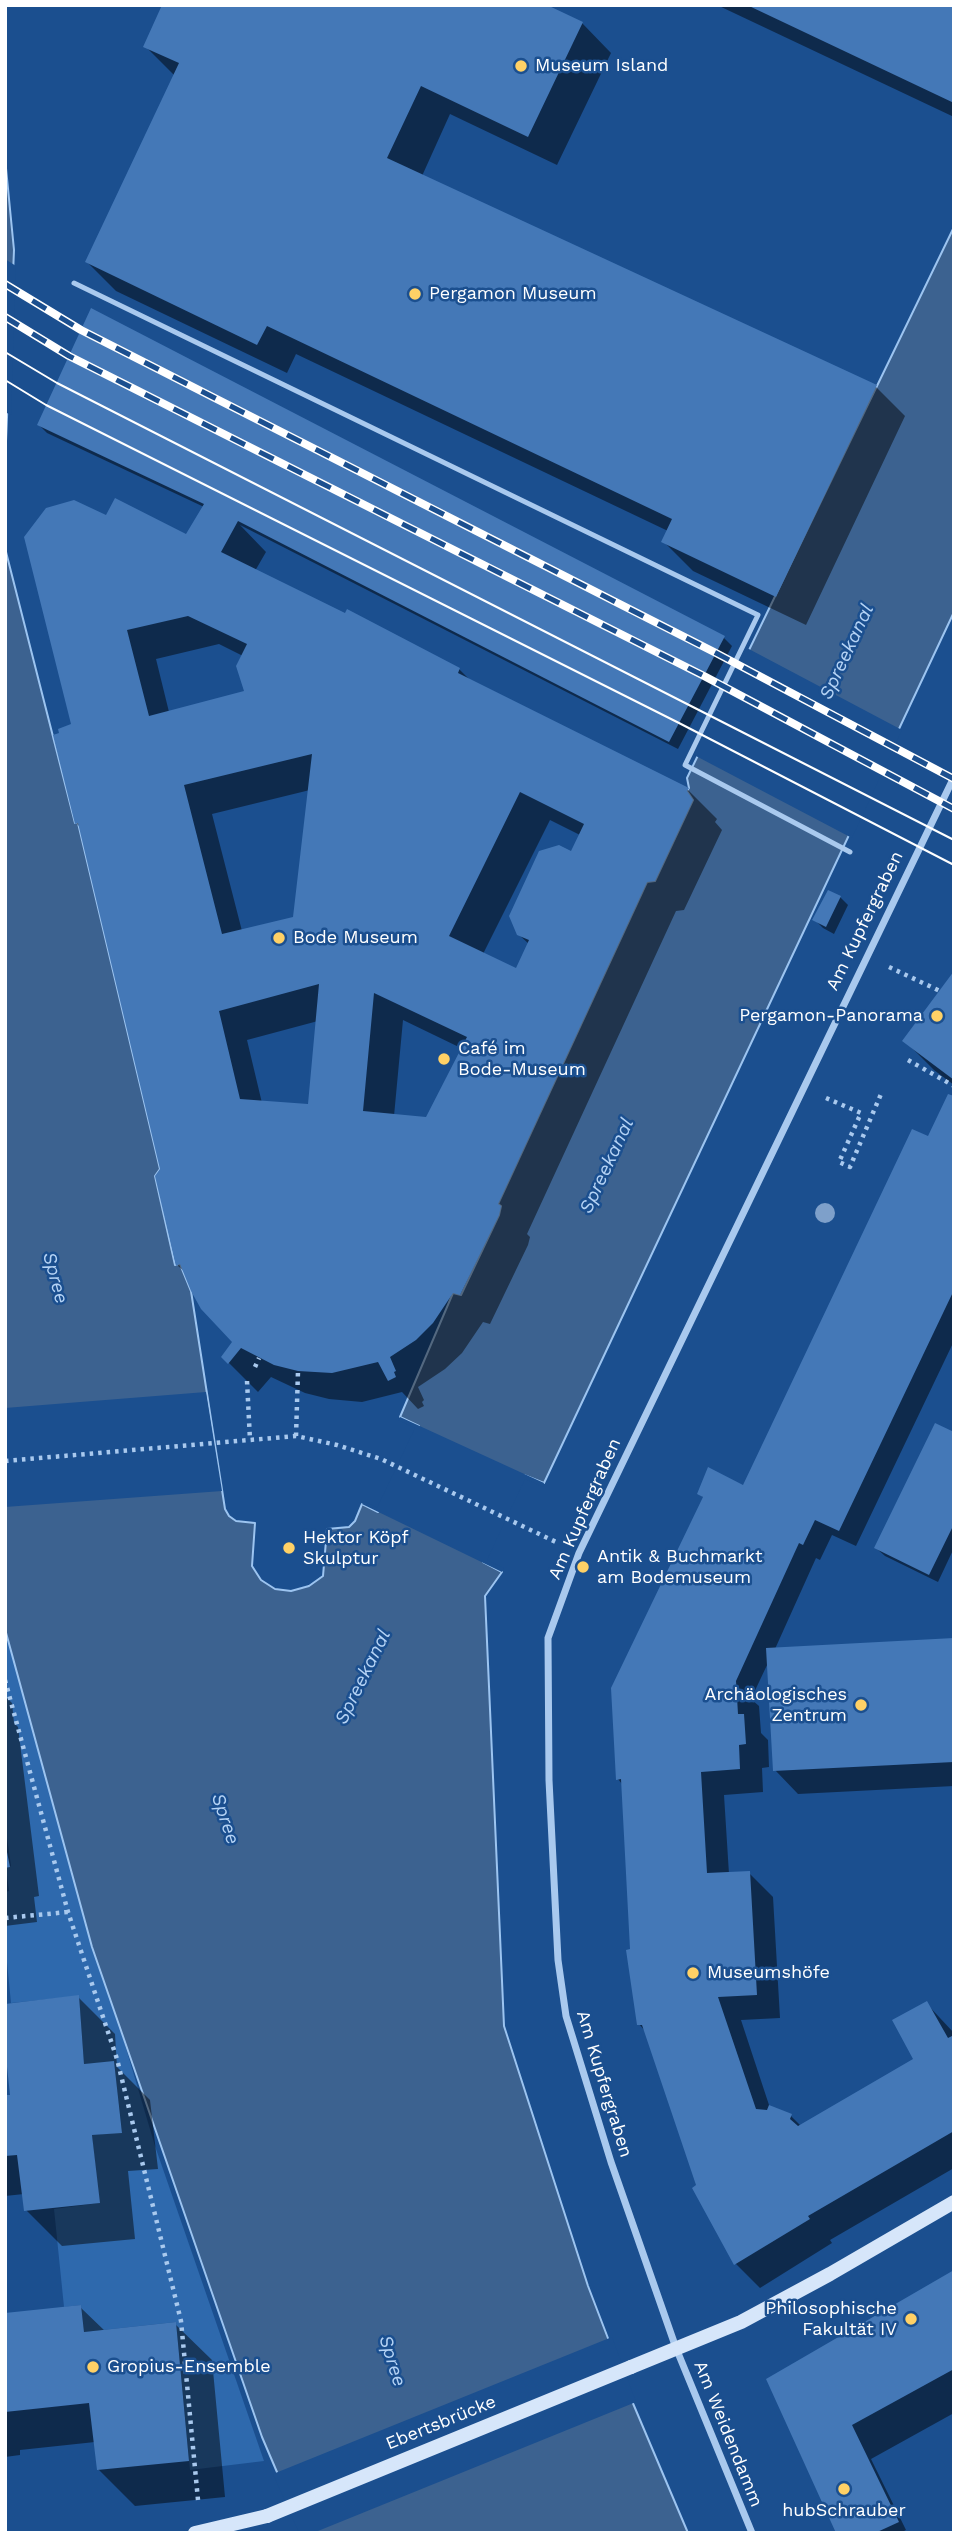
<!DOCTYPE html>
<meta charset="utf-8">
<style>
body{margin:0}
#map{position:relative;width:959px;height:2538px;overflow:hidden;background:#1b4f8f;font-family:"Work Sans",sans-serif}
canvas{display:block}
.frame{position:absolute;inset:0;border:7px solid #fff;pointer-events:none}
</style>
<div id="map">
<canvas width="959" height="2538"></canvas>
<div class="frame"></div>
</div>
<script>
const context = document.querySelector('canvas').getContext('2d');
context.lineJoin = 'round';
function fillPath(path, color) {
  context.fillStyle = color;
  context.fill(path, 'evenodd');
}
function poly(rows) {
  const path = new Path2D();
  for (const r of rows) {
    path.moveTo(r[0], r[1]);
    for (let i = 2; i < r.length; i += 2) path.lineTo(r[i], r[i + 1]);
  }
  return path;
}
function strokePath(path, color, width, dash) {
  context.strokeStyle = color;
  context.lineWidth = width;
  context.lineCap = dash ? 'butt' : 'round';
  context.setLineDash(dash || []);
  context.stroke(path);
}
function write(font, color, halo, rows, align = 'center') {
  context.font = font + ' "Work Sans",sans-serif';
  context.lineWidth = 5;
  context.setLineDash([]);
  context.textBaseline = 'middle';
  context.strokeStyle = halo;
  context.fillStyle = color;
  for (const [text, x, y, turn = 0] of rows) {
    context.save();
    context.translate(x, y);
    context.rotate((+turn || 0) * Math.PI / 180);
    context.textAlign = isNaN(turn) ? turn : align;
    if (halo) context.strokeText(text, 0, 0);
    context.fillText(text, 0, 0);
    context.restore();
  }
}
fillPath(poly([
 [5,1624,38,1751,155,2146,264,2461,190,2470,176,2322,84,2332,81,2305,64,2307,54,2209,99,2203,92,2135,122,2132,114,2062,84,2064,79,1996,11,2003,5,1942,5,1892,9,1891,6,1868,11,1866,5,1824]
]), '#2e69ad');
const water = poly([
 [5,158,14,250,5,465,5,158],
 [954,227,954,612,544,1483,524,1475,483,1562,502,1572,485,1596,504,2026,588,2286,632,2401,688,2533,303,2533,262,2437,92,1947,5,1629,5,548,75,823,78,823,160,1169,155,1176,175,1265,180,1264,191,1291,225,1509,229,1516,236,1521,255,1523,252,1566,261,1580,275,1589,291,1591,309,1586,323,1576,327,1529,349,1527,355,1521,362,1504,378,1512,419,1426,400,1417,453,1293,461,1295,499,1215,501,1206,498,1204,647,882,655,881,693,800,687,791,689,788,687,778,954,227]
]);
fillPath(water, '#3c6290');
strokePath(water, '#9cc4f0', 2);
fillPath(poly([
 [5,259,16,266,11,415,5,412],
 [747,648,902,730,852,838,694,755],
 [206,1392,222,1491,5,1507,5,1408],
 [400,1417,544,1483,543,1487,525,1479,487,1560,504,1568,502,1572,362,1504,364,1501,377,1508,415,1428,398,1420],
 [612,2337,636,2402,313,2533,299,2533,273,2474]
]), '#1b4f8f');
fillPath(poly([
 [717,5,954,5,954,117],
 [582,23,611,53,557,165,450,114,422,176,876,387,905,416,806,625,693,571,663,541,668,531,296,354,287,373,116,291,87,262,175,76,145,46],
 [39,425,724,638,732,646,678,749,240,525,266,552,255,571,459,669,472,682,688,790,717,819,715,822,722,830,684,910,676,911,527,1234,530,1237,528,1245,490,1324,483,1322,462,1353,445,1369,418,1387,424,1400,422,1402,424,1406,418,1409,402,1392,362,1402,329,1399,305,1393,271,1377,258,1392,223,1357,235,1342,186,1273,177,1265,162,1170,80,827,76,823,61,734,73,725,107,517,187,536,204,507,47,433],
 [219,644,243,656,246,693,169,712,156,659],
 [310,790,295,918,242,931,212,814],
 [550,820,580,835,572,854,518,934,529,944,517,971,483,954],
 [403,1020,463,1049,427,1119,394,1116],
 [318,1021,310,1106,262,1103,247,1040],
 [840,897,848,905,834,934,823,928,815,920],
 [954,974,954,1085,934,1070,905,1041],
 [954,1098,954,1341,856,1546,832,1535,820,1560,816,1558,775,1649,954,1639,954,1786,798,1794,775,1770,768,1663,751,1699,759,1706,761,1733,768,1740,769,1767,762,1768,763,1792,724,1795,729,1874,749,1873,773,1897,780,2018,741,2020,770,2108,791,2116,801,2126,916,2059,926,2003,954,2033,954,2168,830,2240,832,2243,760,2288,736,2264,698,2186,645,2031,639,2024,632,1951,622,1784,618,1779,705,1499,699,1493,744,1488,936,1142],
 [954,1434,954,1548,938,1582,885,1556,876,1548],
 [5,1696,12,1703,14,1723,18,1727,39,1896,34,1897,37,1922,5,1926],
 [78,1997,115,2034,117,2067,150,2100,158,2169,128,2171,135,2239,62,2246,26,2210,24,2194,5,2196,5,2097,12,2096],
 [954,2272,954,2413,871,2459,906,2530,900,2533,838,2533,800,2453],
 [80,2307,105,2331,175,2324,212,2360,225,2497,135,2506,98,2469,95,2442,20,2450,20,2455,5,2457,5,2314]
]), '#0007');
fillPath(poly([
 [162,5,547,5,583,22,528,137,421,86,387,158,877,385,776,597,661,542,672,519,267,326,257,345,85,262,179,63,143,47],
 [747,5,954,5,954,103],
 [91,308,725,636,669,742,238,521,221,552,345,613,347,609,460,668,458,673,689,788,687,791,693,800,655,881,647,882,498,1204,501,1206,499,1215,460,1295,453,1293,433,1323,416,1340,390,1357,396,1371,394,1372,396,1377,388,1381,378,1362,332,1373,298,1371,274,1365,241,1348,228,1364,221,1357,232,1342,201,1309,191,1291,180,1264,176,1266,155,1176,160,1169,78,823,75,824,53,735,59,733,58,729,71,724,24,537,46,508,74,500,106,515,115,498,186,534,204,504,37,425],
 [188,616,247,644,236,666,244,691,149,716,127,630],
 [312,754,293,917,222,934,184,785],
 [520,792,584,824,571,851,559,845,539,851,509,916,517,935,529,940,516,968,449,936],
 [319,984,308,1104,240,1099,219,1011],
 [374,993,467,1037,426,1117,363,1111],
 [828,890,841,896,826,927,812,920],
 [954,971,954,1080,902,1041],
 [948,1094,954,1096,954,1290,839,1531,815,1520,803,1545,799,1543,736,1681,738,1714,744,1714,746,1744,739,1745,740,1769,701,1772,707,1873,750,1871,757,1995,718,1997,756,2109,767,2110,769,2105,792,2114,790,2119,798,2126,913,2059,892,2020,927,2001,948,2038,954,2035,954,2131,808,2216,810,2219,734,2265,692,2188,696,2185,642,2025,637,2025,626,1950,630,1949,621,1779,616,1780,611,1688,703,1497,697,1494,708,1467,743,1485,912,1129,928,1136],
 [935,1423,954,1432,954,1524,929,1575,874,1548],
 [954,1638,954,1762,773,1771,766,1648],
 [5,1842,10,1867,5,1868],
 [79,1995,84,2064,114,2061,122,2133,92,2135,100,2203,24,2211,17,2155,5,2156,5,2095,10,2095,5,2048,5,2004],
 [954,2270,954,2369,852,2425,899,2522,875,2533,836,2533,766,2379],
 [81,2305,84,2332,176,2322,189,2461,97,2470,89,2403,5,2412,5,2313]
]), '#4478b7');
strokePath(poly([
 [889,967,940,991],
 [908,1060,954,1086],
 [826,1098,861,1113,839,1162,850,1167,881,1094],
 [255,1367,259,1358],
 [247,1381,250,1440],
 [296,1436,298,1371],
 [5,1461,296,1436,337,1445,381,1459,556,1542],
 [5,1680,68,1912,117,2059,181,2321,198,2500],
 [5,1918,68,1912]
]), '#a9c9ee', 4.5, [3.5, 5]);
strokePath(poly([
 [74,283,758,615,685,765,850,852]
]), '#a9c9ee', 5);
strokePath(poly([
 [752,2533,676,2348,611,2162,566,2016,558,1960,549,1780,548,1638,579,1553,954,777]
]), '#a9c9ee', 7);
strokePath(poly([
 [631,2367,741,2322,830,2274,954,2202],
 [195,2533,267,2516]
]), '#d6e6fa', 14);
strokePath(poly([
 [5,352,57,383,954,840],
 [5,380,46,405,679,723,954,865]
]), '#fff', 2);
const rail = poly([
 [5,284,81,330,716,653,954,779],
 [5,317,69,356,704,676,954,809]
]);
strokePath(rail, '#fff', 8);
strokePath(rail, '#1b4f8f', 5, [16]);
strokePath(poly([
 [267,2516,631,2367]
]), '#d6e6fa', 14);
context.fillStyle = '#7ea0ca';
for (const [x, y] of [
 [825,1213]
]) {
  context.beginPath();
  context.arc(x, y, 10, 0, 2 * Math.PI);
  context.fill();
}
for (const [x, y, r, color] of [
 [521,66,7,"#ffd166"],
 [415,294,7,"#ffd166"],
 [279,938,7,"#ffd166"],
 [937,1016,7,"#ffd166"],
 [444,1059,7,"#ffd166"],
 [289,1548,7,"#ffd166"],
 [583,1567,7,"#ffd166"],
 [861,1705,7,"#ffd166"],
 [693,1973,7,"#ffd166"],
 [911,2319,7,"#ffd166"],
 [93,2367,7,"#ffd166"],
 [844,2489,7,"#ffd166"]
]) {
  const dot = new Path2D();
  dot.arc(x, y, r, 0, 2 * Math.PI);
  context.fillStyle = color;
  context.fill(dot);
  strokePath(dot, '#1b4f8f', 2.5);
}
write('18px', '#fff', '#1b4f8f', [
 ["Museum Island",535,66],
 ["Pergamon Museum",429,294],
 ["Bode Museum",293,938],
 ["Pergamon-Panorama",923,1016,"right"],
 ["Café im",458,1049],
 ["Bode-Museum",458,1070],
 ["Hektor Köpf",303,1538],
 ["Skulptur",303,1559],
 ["Antik & Buchmarkt",597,1557],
 ["am Bodemuseum",597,1578],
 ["Archäologisches",847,1695,"right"],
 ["Zentrum",847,1716,"right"],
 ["Museumshöfe",707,1973],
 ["Philosophische",897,2309,"right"],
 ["Fakultät IV",897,2330,"right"],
 ["Gropius-Ensemble",107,2367],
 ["hubSchrauber",844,2511,"center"]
], 'left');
write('18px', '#fff', '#1b4f8f', [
 ["Am Kupfergraben",865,921,-64],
 ["Am Kupfergraben",585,1509,-66],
 ["Am Kupfergraben",604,2084,73],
 ["Ebertsbrücke",441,2423,-22],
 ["Am Weidendamm",728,2434,68]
]);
write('italic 19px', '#b5d3f5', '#1b4f8f', [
 ["Spreekanal",847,652,-65],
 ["Spreekanal",607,1166,-65],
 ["Spree",55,1278,75],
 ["Spreekanal",363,1677,-64],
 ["Spree",225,1819,72],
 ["Spree",392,2361,73]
]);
</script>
